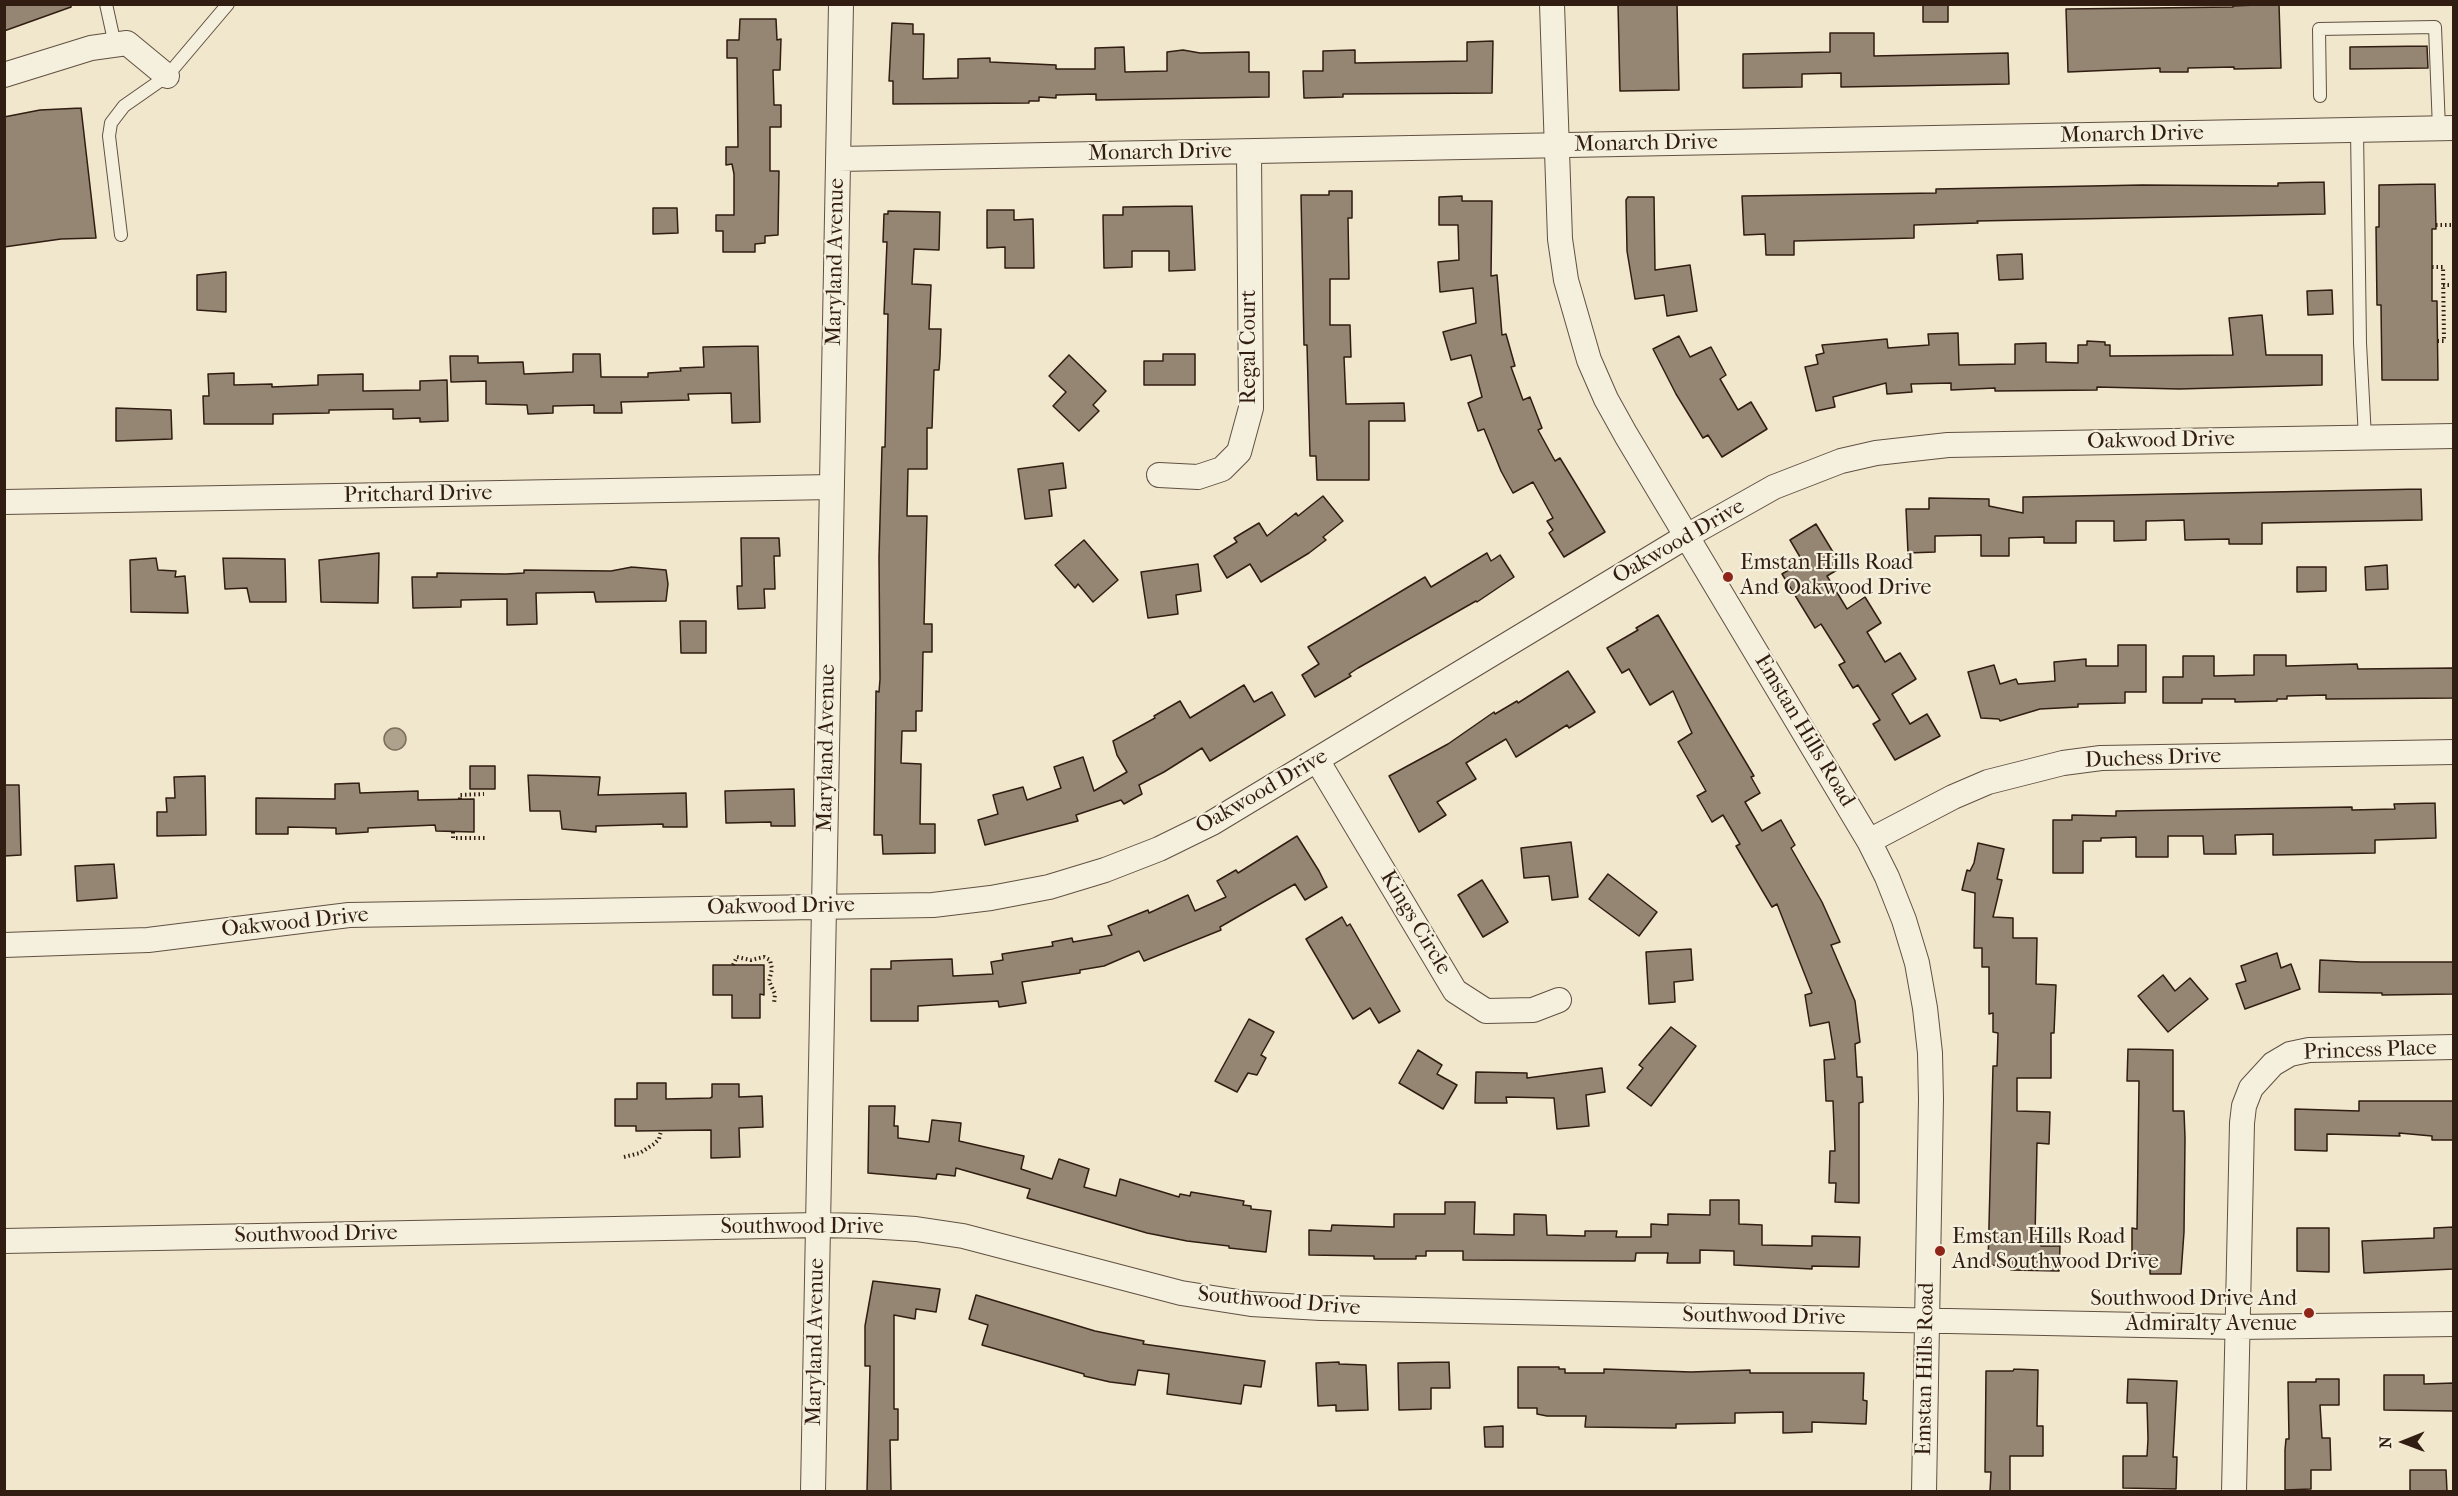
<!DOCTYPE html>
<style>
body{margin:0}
#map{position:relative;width:2458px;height:1496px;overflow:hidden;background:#f0e7cd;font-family:"IM FELL French Canon",serif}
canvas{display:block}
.frame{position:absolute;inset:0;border:6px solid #311d11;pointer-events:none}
.north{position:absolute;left:2374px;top:1412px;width:60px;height:60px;-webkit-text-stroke:4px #f5efde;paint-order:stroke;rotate:269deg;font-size:16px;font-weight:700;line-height:24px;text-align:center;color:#311d11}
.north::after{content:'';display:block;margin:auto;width:21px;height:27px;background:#311d11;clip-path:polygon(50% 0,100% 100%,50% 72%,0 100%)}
</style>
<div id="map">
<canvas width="2458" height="1496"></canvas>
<div class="frame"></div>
<div class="north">N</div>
</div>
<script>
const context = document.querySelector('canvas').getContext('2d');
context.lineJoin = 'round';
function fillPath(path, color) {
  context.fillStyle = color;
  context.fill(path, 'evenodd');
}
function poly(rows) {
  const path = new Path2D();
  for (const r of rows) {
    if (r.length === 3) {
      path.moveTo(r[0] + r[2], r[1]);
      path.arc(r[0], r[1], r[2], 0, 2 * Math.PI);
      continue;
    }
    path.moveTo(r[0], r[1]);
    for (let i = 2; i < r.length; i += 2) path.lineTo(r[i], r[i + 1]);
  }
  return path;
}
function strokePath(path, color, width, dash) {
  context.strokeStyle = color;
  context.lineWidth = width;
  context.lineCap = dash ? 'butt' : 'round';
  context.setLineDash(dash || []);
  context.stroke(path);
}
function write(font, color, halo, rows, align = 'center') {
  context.font = font + ' "IM FELL French Canon",serif';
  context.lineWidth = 4.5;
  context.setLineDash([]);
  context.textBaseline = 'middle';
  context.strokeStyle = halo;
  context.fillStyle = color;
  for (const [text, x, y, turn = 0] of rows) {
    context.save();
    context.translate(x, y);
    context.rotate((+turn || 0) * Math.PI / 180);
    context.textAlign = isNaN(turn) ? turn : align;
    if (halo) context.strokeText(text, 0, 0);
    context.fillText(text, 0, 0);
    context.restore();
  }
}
const water = poly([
 [395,739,11]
]);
fillPath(water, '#afa28d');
strokePath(water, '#7d6d5b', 1.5);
const building = poly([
 [4,4,71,4,71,7,4,31,4,4],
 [1618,4,1677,4,1679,90,1620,91,1618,4],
 [1923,4,1948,4,1948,22,1923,22,1923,4],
 [2279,4,2281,68,2234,69,2234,67,2188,68,2188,72,2160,72,2160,68,2068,72,2066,9,2233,7,2233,6,2279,4],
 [740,19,776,19,777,40,781,39,780,70,773,70,774,105,781,105,781,127,770,127,770,171,779,171,778,235,765,236,765,243,755,244,755,252,723,252,723,231,716,231,716,215,734,215,734,174,732,164,726,165,726,147,738,147,737,58,727,58,727,40,739,40,740,19],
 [892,23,913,24,913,34,924,34,923,79,958,78,958,59,990,58,990,62,1056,65,1056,69,1095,69,1095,48,1124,47,1125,72,1167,71,1167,52,1183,50,1200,53,1249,52,1249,72,1269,72,1269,97,1096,100,1096,94,1056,95,1056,98,1039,97,1039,101,1029,101,1029,103,893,104,893,81,889,81,892,23],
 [1830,33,1874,33,1874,56,2008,53,2009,84,1841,87,1841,73,1802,74,1802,87,1743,88,1743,54,1830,52,1830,33],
 [1493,41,1492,93,1343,94,1343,97,1304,98,1303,71,1323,71,1323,51,1355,50,1355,63,1467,61,1467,42,1493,41],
 [2427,46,2428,68,2350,69,2350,47,2427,46],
 [81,108,96,238,61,239,4,247,4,117,40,110,81,108],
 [2324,182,2325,214,1977,221,1978,223,1914,225,1914,238,1794,241,1794,255,1766,255,1765,234,1744,235,1742,196,1936,193,1936,189,2142,185,2278,186,2278,183,2324,182],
 [2435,184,2436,229,2432,229,2432,301,2437,301,2438,380,2382,380,2381,305,2377,305,2376,227,2379,227,2379,185,2435,184],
 [1329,191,1352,191,1352,218,1348,218,1349,279,1330,279,1330,325,1350,325,1351,357,1344,357,1346,404,1404,403,1405,421,1369,421,1369,480,1317,480,1316,456,1310,456,1307,345,1304,345,1301,195,1329,195,1329,191],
 [1462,196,1462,201,1492,201,1491,276,1497,275,1502,335,1506,334,1515,366,1511,367,1523,400,1530,397,1542,428,1538,430,1555,461,1560,458,1605,532,1564,557,1549,533,1553,530,1547,521,1553,518,1533,482,1513,493,1501,471,1484,429,1478,431,1468,403,1482,397,1471,355,1451,360,1443,332,1476,323,1473,288,1440,292,1438,262,1459,260,1458,225,1439,225,1439,197,1462,196],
 [1628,197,1654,197,1655,270,1690,265,1697,311,1667,316,1664,295,1635,299,1627,251,1626,200,1628,197],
 [1192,206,1195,270,1169,271,1169,251,1132,251,1132,267,1104,268,1103,215,1123,215,1123,207,1192,206],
 [653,208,677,208,678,233,653,234,653,208],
 [987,210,1014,210,1014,220,1033,219,1034,268,1005,268,1005,247,987,248,987,210],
 [888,211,940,212,939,250,914,249,912,284,931,285,929,329,941,329,940,357,939,370,934,370,932,428,927,428,927,469,908,469,907,516,927,516,924,624,932,624,932,652,923,652,922,711,916,711,916,731,902,731,901,763,921,764,920,824,935,824,935,853,883,854,882,835,874,835,876,691,879,692,880,679,879,557,882,447,885,447,888,314,884,314,887,242,883,242,884,214,888,214,888,211],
 [2022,254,2023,279,1999,280,1997,255,2022,254],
 [226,272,226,312,197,310,197,275,226,272],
 [2332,290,2333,314,2308,315,2307,291,2332,290],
 [2262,315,2266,355,2322,355,2322,385,2179,389,2097,387,2097,390,1995,391,1995,388,1951,390,1951,383,1911,384,1912,392,1887,394,1886,383,1833,397,1835,407,1816,411,1805,367,1818,364,1816,355,1824,353,1822,345,1887,339,1888,348,1929,345,1928,334,1958,333,1959,365,2015,364,2015,344,2046,343,2046,362,2078,363,2078,345,2087,345,2087,341,2105,342,2105,345,2110,345,2110,356,2233,355,2229,318,2262,315],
 [1679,336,1690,357,1711,347,1726,375,1720,379,1738,410,1751,402,1767,429,1722,457,1708,435,1703,438,1676,394,1653,349,1679,336],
 [758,346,760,422,732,423,731,393,688,394,689,400,621,402,622,413,594,413,594,405,553,406,553,413,528,414,527,405,486,404,486,381,451,382,450,356,478,356,478,363,523,362,524,374,573,372,573,354,600,354,601,377,648,377,648,373,681,371,680,368,704,367,703,347,758,346],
 [1163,354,1195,354,1195,385,1144,385,1144,361,1163,361,1163,354],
 [1069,355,1106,391,1093,405,1099,411,1079,431,1053,406,1066,392,1049,376,1069,355],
 [234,373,234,385,272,384,272,387,318,385,318,375,363,374,363,391,420,390,420,381,447,380,448,421,420,422,420,418,393,419,393,409,329,410,329,413,273,414,273,424,204,424,203,396,209,396,208,374,234,373],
 [116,408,171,410,172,439,116,441,116,408],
 [1063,463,1066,488,1049,490,1052,516,1025,519,1018,469,1063,463],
 [2421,489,2422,520,2262,523,2262,544,2229,544,2229,539,2185,540,2184,520,2146,521,2146,540,2114,541,2114,521,2076,521,2076,543,2044,543,2044,537,2009,538,2009,556,1981,556,1981,535,1935,536,1935,552,1908,553,1906,509,1929,509,1929,498,1989,499,1989,506,2023,513,2023,497,2421,489],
 [1323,496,1343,521,1323,537,1326,540,1309,553,1261,582,1250,564,1227,578,1214,556,1237,542,1234,538,1259,523,1267,536,1296,513,1298,516,1323,496],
 [1816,524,1842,567,1827,576,1847,609,1865,597,1881,623,1867,632,1885,662,1900,653,1916,679,1892,694,1910,724,1927,714,1940,736,1895,760,1873,724,1880,720,1858,685,1853,688,1839,665,1845,662,1821,624,1815,628,1782,574,1800,563,1798,559,1800,557,1790,540,1816,524],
 [741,538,779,538,780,556,774,556,775,589,764,589,765,608,738,609,737,586,742,586,741,538],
 [1084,540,1118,580,1093,602,1078,584,1075,588,1055,565,1084,540],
 [379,553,378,603,321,602,319,560,379,553],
 [1487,553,1491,561,1500,555,1514,577,1477,602,1476,601,1358,668,1349,674,1351,676,1315,697,1302,675,1319,664,1308,647,1425,577,1431,587,1487,553],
 [156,558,158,570,176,571,175,577,185,576,188,613,131,612,130,560,156,558],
 [223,558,285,559,286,602,250,602,247,588,225,589,223,558],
 [1198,564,1201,591,1176,595,1178,614,1148,618,1141,572,1198,564],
 [2387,565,2388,589,2366,590,2365,567,2387,565],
 [632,567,666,570,668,584,666,601,596,602,594,592,536,593,537,624,507,625,507,599,461,600,461,607,413,608,412,577,437,577,437,573,506,574,524,573,524,570,611,571,632,567],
 [2297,567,2326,567,2326,591,2297,592,2297,567],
 [1658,615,1754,776,1751,777,1760,793,1745,802,1762,831,1781,820,1795,845,1791,848,1822,902,1840,942,1831,945,1855,1001,1860,1042,1855,1044,1857,1077,1862,1077,1863,1102,1859,1103,1859,1203,1835,1202,1836,1183,1829,1183,1830,1151,1835,1151,1833,1101,1826,1101,1824,1060,1835,1059,1829,1022,1810,1026,1805,995,1812,993,1777,904,1772,907,1736,846,1740,844,1723,815,1712,822,1697,796,1706,791,1678,742,1692,733,1673,691,1650,705,1629,669,1622,673,1607,648,1638,630,1636,628,1658,615],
 [680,621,706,621,706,653,681,653,680,621],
 [2118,645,2146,645,2146,692,2125,692,2125,703,2078,704,2078,707,2040,709,2000,721,1999,719,1981,718,1968,672,1994,665,2000,684,2016,679,2018,684,2055,681,2054,662,2086,659,2086,666,2118,666,2118,645],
 [2254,655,2286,655,2286,666,2357,664,2358,669,2454,668,2454,698,2326,699,2326,695,2287,696,2287,699,2277,699,2277,701,2235,702,2235,699,2202,699,2202,703,2163,703,2163,677,2183,677,2183,656,2214,656,2214,676,2254,675,2254,655],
 [1568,671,1595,712,1569,728,1567,725,1516,757,1506,739,1466,763,1476,779,1437,802,1446,815,1419,832,1389,776,1448,744,1494,712,1495,714,1517,701,1518,703,1568,671],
 [1244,685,1254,702,1272,692,1285,715,1210,761,1202,748,1164,772,1139,785,1142,794,1124,804,1121,800,1076,815,1078,821,985,845,978,820,998,814,993,795,1023,787,1027,800,1061,788,1054,767,1083,757,1094,791,1127,772,1117,755,1113,741,1155,718,1154,716,1180,701,1190,718,1244,685],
 [470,766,495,766,495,789,470,789,470,766],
 [528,775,600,777,598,795,686,793,687,827,663,827,663,824,596,826,596,832,562,829,560,811,530,811,528,775],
 [205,776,206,835,157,836,157,812,167,812,166,798,175,798,174,777,205,776],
 [359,783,360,793,418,791,418,800,474,799,474,832,436,831,435,825,368,828,368,832,336,834,336,828,288,827,288,834,256,834,256,798,335,799,335,784,359,783],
 [4,785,19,785,21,855,4,856,4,785],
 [794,789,795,826,771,826,771,822,726,823,725,791,794,789],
 [2435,803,2436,838,2375,840,2375,853,2273,855,2273,834,2235,835,2236,854,2204,854,2203,836,2168,836,2168,857,2136,857,2136,837,2101,838,2101,841,2083,841,2083,873,2053,873,2053,820,2072,820,2072,815,2116,816,2116,811,2352,807,2352,810,2395,809,2394,804,2435,803],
 [1297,836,1319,871,1327,887,1305,900,1295,884,1220,927,1221,930,1144,961,1139,951,1104,966,1080,970,1080,973,1022,982,1026,1003,999,1007,998,1001,918,1006,918,1021,871,1021,871,969,891,969,891,961,952,959,953,976,993,974,991,962,1003,960,1002,954,1053,946,1052,942,1072,938,1073,942,1112,935,1108,926,1148,910,1149,913,1188,895,1195,911,1226,897,1217,881,1236,870,1238,873,1297,836],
 [1571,842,1578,897,1552,900,1549,876,1524,878,1521,848,1571,842],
 [1978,843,2004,849,1997,879,2002,880,1993,917,2013,918,2013,938,2037,938,2036,984,2056,985,2054,1033,2051,1033,2051,1078,2017,1078,2017,1111,2050,1112,2049,1144,2037,1143,2035,1236,2041,1236,2041,1246,2060,1246,2059,1271,2011,1270,2012,1266,1988,1265,1993,1066,1997,1066,1998,1033,1993,1032,1993,1013,1989,1014,1989,967,1982,967,1982,948,1974,948,1975,893,1962,890,1967,870,1970,871,1974,863,1978,843],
 [114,864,117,898,77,901,75,866,114,864],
 [1608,874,1657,912,1639,936,1589,899,1608,874],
 [1482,880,1508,922,1483,937,1458,895,1482,880],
 [1342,917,1347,926,1350,924,1400,1011,1379,1023,1370,1008,1353,1019,1306,939,1342,917],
 [1691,949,1693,980,1674,982,1675,1002,1649,1004,1646,952,1691,949],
 [2277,953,2281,968,2291,964,2300,989,2245,1009,2236,984,2246,981,2241,966,2277,953],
 [2320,960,2361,962,2454,962,2454,994,2382,995,2382,993,2319,992,2320,960],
 [713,965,764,965,764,995,760,994,760,1018,732,1018,732,995,713,995,713,965],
 [2163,975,2175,991,2190,978,2208,999,2168,1032,2138,996,2163,975],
 [1249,1019,1274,1032,1261,1055,1266,1058,1257,1075,1248,1073,1237,1092,1215,1081,1249,1019],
 [1671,1027,1696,1046,1651,1106,1627,1088,1643,1068,1639,1065,1671,1027],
 [2128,1049,2173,1050,2173,1111,2184,1111,2185,1138,2184,1232,2181,1274,2150,1274,2150,1255,2132,1255,2132,1228,2137,1229,2139,1081,2127,1081,2128,1049],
 [1418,1050,1442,1065,1437,1074,1457,1085,1443,1109,1399,1083,1418,1050],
 [1602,1068,1605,1092,1586,1095,1589,1126,1557,1129,1554,1098,1506,1097,1507,1103,1475,1103,1476,1072,1527,1073,1527,1078,1602,1068],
 [637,1083,666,1083,666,1099,710,1098,712,1097,712,1084,739,1084,739,1097,762,1096,763,1127,739,1128,740,1157,711,1158,711,1130,636,1131,636,1126,615,1126,615,1099,637,1099,637,1083],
 [2359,1101,2454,1101,2454,1140,2432,1140,2432,1136,2399,1133,2400,1136,2327,1134,2327,1151,2295,1150,2295,1109,2359,1111,2359,1101],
 [869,1106,895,1106,894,1126,898,1126,898,1138,929,1142,932,1120,961,1123,959,1141,1024,1156,1021,1169,1052,1179,1059,1159,1089,1169,1084,1187,1116,1196,1120,1179,1179,1197,1180,1194,1190,1196,1191,1192,1244,1201,1243,1205,1251,1206,1251,1209,1271,1211,1266,1252,1229,1248,1229,1246,1187,1241,1147,1233,1027,1198,1030,1189,956,1168,955,1176,937,1174,936,1179,868,1173,869,1106],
 [1710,1200,1739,1200,1739,1224,1762,1225,1762,1245,1812,1246,1812,1236,1860,1237,1859,1267,1812,1266,1812,1269,1734,1265,1734,1251,1700,1250,1700,1263,1667,1263,1668,1253,1636,1253,1635,1261,1463,1260,1463,1251,1426,1251,1426,1256,1416,1256,1416,1259,1374,1259,1374,1256,1309,1255,1309,1230,1331,1231,1332,1225,1394,1227,1394,1214,1445,1214,1445,1202,1475,1202,1474,1234,1514,1235,1514,1214,1546,1215,1547,1235,1585,1236,1585,1231,1617,1231,1616,1237,1651,1237,1651,1224,1668,1225,1668,1214,1710,1215,1710,1200],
 [2454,1227,2454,1269,2364,1273,2362,1241,2434,1238,2434,1228,2454,1227],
 [2297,1228,2329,1228,2329,1272,2297,1271,2297,1228],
 [873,1281,940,1289,936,1312,916,1309,915,1319,894,1315,894,1409,898,1409,898,1440,890,1440,891,1491,867,1491,870,1366,865,1366,865,1326,873,1281],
 [976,1295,1095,1331,1144,1341,1143,1344,1265,1361,1261,1387,1244,1385,1241,1404,1167,1394,1169,1374,1138,1370,1135,1385,1110,1382,1084,1376,1084,1374,982,1345,988,1325,969,1319,976,1295],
 [1339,1362,1339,1364,1366,1365,1368,1410,1336,1411,1336,1405,1318,1406,1316,1363,1339,1362],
 [1449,1362,1450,1388,1431,1388,1431,1409,1399,1410,1398,1363,1449,1362],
 [1518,1367,1559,1367,1559,1369,1565,1369,1565,1373,1604,1373,1604,1369,1691,1372,1750,1370,1750,1373,1864,1373,1863,1400,1867,1401,1866,1424,1812,1422,1812,1432,1783,1433,1783,1412,1735,1413,1735,1423,1676,1424,1676,1428,1585,1427,1586,1416,1547,1416,1537,1414,1537,1408,1518,1408,1518,1367],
 [2014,1369,2038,1370,2037,1426,2043,1426,2043,1456,2010,1456,2010,1491,1990,1491,1991,1472,1985,1472,1986,1371,2013,1371,2014,1369],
 [2384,1375,2424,1375,2424,1384,2454,1383,2454,1411,2384,1410,2384,1375],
 [2128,1379,2177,1381,2173,1457,2177,1457,2176,1489,2123,1488,2123,1456,2147,1456,2148,1439,2147,1403,2127,1403,2128,1379],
 [2316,1379,2339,1379,2339,1405,2320,1405,2322,1438,2330,1438,2331,1470,2311,1470,2311,1489,2285,1490,2285,1450,2286,1439,2289,1439,2288,1382,2316,1382,2316,1379],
 [1503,1426,1503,1447,1485,1447,1484,1427,1503,1426],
 [2410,1470,2446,1470,2447,1491,2410,1491,2410,1470]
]);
fillPath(building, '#948673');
strokePath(building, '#311d11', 1.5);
const lane = poly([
 [106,4,115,45],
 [2320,96,2319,29,2435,27,2439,129],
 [2357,130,2360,343,2365,438],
 [121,235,109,136,111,123,124,106,167,76,228,4]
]);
const street = poly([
 [1552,4,1560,239,1566,280,1589,360,1606,399,1626,435,1869,841,1887,877,1904,920,1917,963,1925,1008,1930,1053,1931,1099,1924,1492],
 [4,75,91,48,127,43,167,76],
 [838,159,2454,128],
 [1159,475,1198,477,1222,469,1239,452,1251,408,1249,152],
 [4,502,832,487],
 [1317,760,1455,991,1486,1011,1533,1010,1559,1000],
 [1869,841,1953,797,1988,782,2063,763,2101,758,2454,752],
 [4,945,148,940,349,915,933,905,991,898,1049,887,1105,870,1159,849,1212,823,1687,536,1774,487,1841,461,1876,453,1948,445,2454,436],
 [4,1241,818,1225,868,1226,916,1229,963,1236,1181,1293,1251,1304,1321,1308,2238,1327,2454,1324],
 [813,1492,841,4],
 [2234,1492,2242,1123,2244,1106,2251,1088,2273,1064,2290,1054,2309,1050,2454,1047]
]);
strokePath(lane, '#615040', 14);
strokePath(street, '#615040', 26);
strokePath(poly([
 [2436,225,2454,225],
 [2432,267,2443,267,2444,341,2437,341],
 [2443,285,2454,285],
 [460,799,460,795,484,794],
 [453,832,453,838,485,838],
 [733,965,737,957,751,960,764,957,770,960,772,969,769,981,775,994,774,1004],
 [624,1157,640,1153,654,1144,659,1139,661,1131]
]), '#311d11', 4, [1.5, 3]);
strokePath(lane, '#f5efde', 12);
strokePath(street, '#f5efde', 24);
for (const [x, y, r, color] of [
 [1728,577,6,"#8f2418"],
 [1940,1251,6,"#8f2418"],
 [2309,1313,6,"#8f2418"]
]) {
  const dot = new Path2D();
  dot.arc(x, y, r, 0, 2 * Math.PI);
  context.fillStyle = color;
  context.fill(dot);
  strokePath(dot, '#f5efde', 2);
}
write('22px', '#311d11', '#f5efde', [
 ["Monarch Drive",2132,135,-1],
 ["Monarch Drive",1646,144,-1],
 ["Monarch Drive",1160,153,-1],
 ["Maryland Avenue",836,262,-89],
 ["Regal Court",1250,347,-90],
 ["Oakwood Drive",2161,441,-1],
 ["Pritchard Drive",418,495,-1],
 ["Oakwood Drive",1679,542,-30],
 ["Emstan Hills Road",1804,731,59],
 ["Maryland Avenue",827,748,-89],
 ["Duchess Drive",2153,759,-2],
 ["Oakwood Drive",1262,792,-30],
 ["Oakwood Drive",781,907,-1],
 ["Oakwood Drive",295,923,-6],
 ["Kings Circle",1415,923,59],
 ["Princess Place",2370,1051,-2],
 ["Southwood Drive",802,1228],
 ["Southwood Drive",316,1235,-1],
 ["Southwood Drive",1279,1302,5],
 ["Southwood Drive",1764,1317,1],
 ["Maryland Avenue",816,1342,-89],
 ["Emstan Hills Road",1926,1369,-89]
]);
write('22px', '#311d11', '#f5efde', [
 ["Emstan Hills Road",1740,564],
 ["And Oakwood Drive",1740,589],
 ["Emstan Hills Road",1952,1238],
 ["And Southwood Drive",1952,1263],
 ["Southwood Drive And",2297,1300,"right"],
 ["Admiralty Avenue",2297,1325,"right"]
], 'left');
</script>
